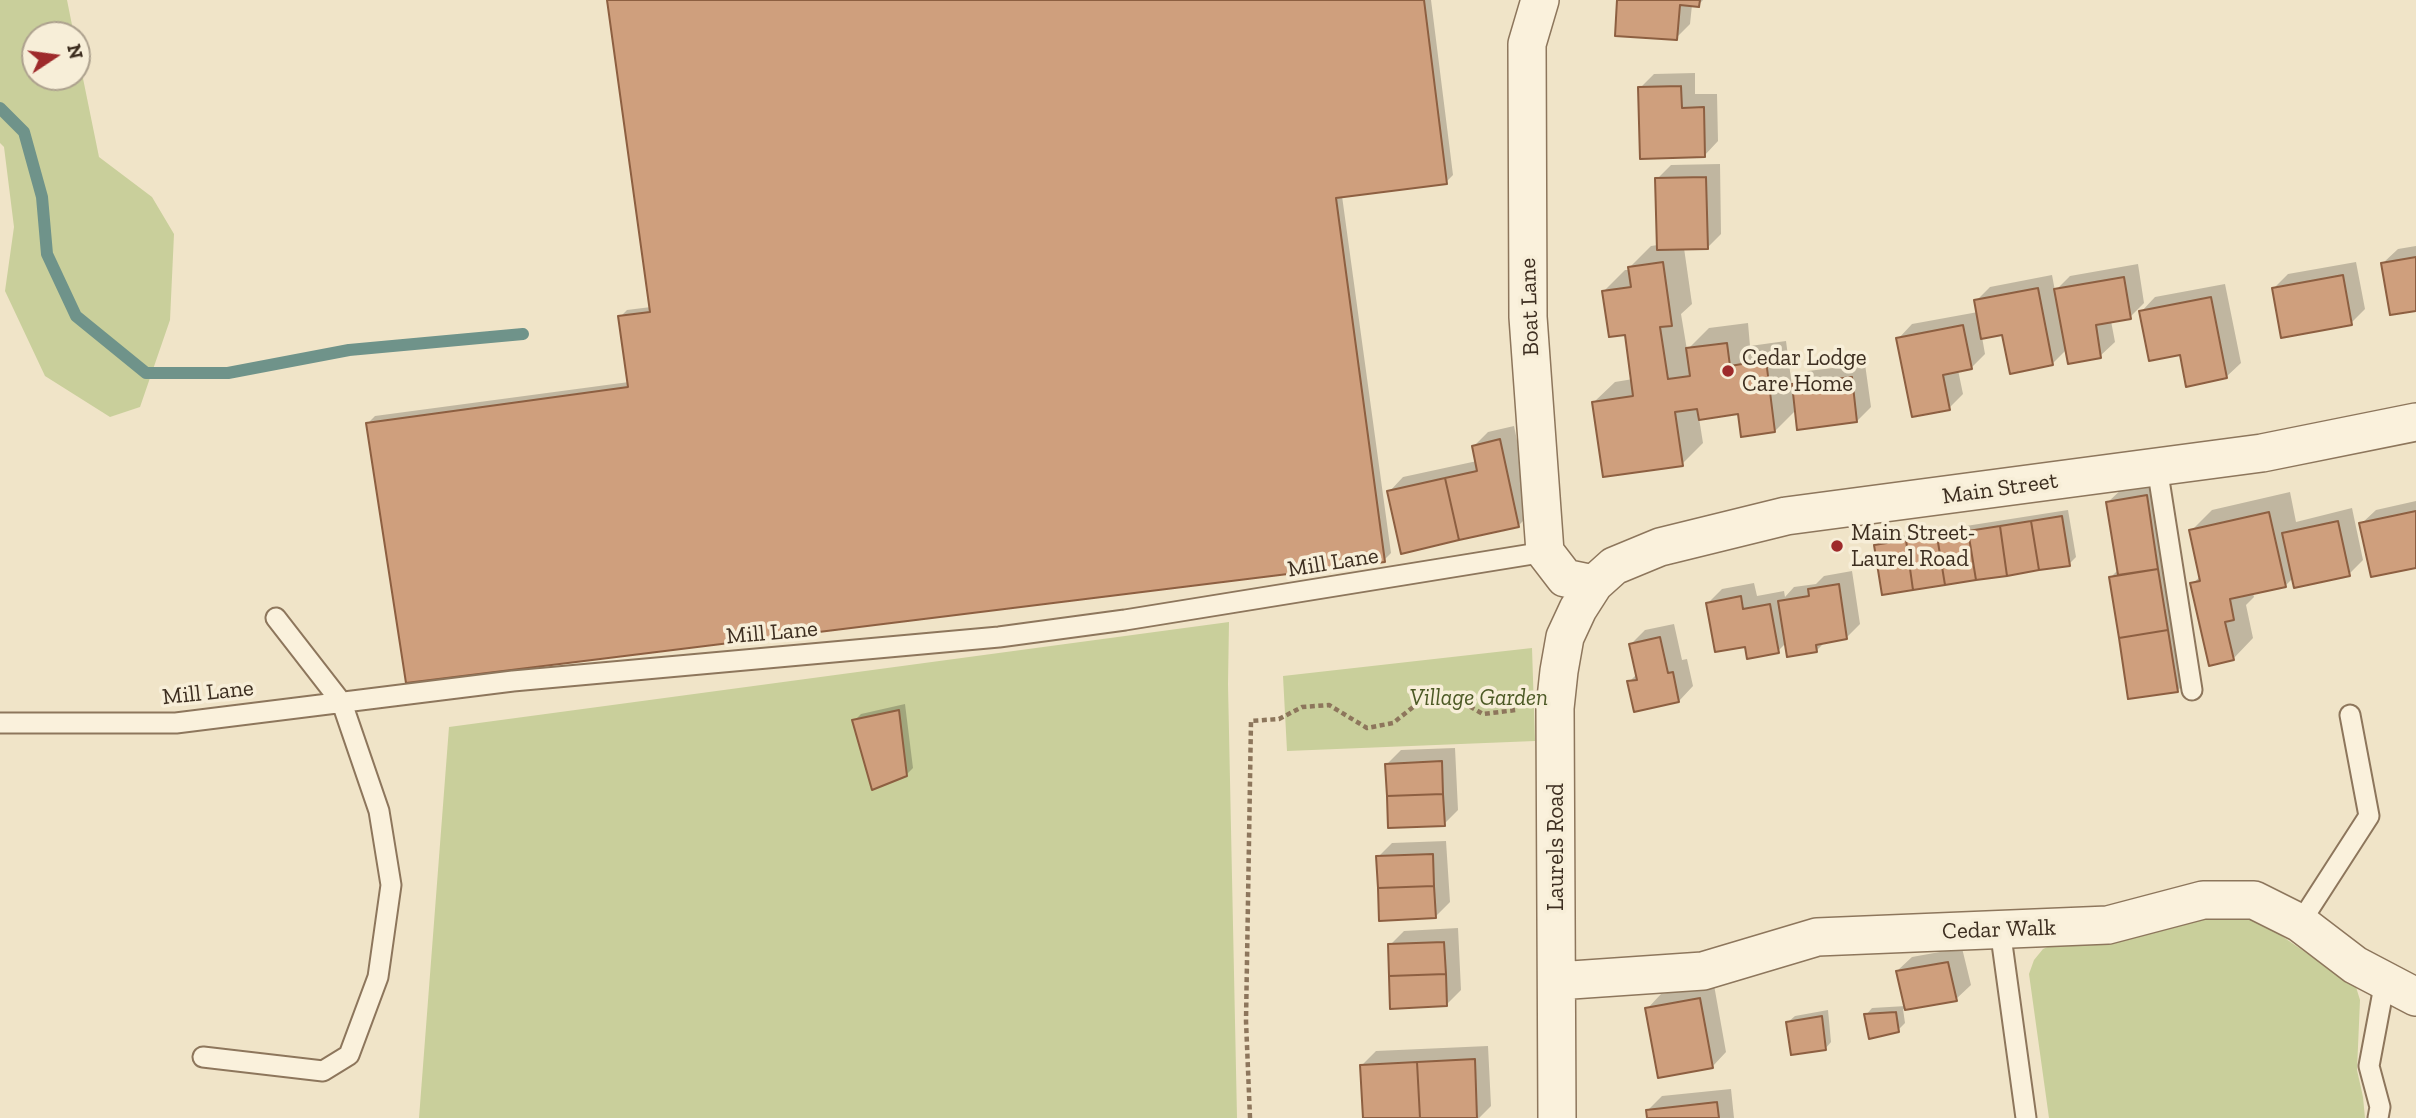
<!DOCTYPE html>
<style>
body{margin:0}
#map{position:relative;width:2416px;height:1118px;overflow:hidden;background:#f0e4c8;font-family:"Zilla Slab",serif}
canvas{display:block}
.north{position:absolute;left:21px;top:21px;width:70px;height:70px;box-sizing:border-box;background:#f7eed8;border:2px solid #ada18e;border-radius:50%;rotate:77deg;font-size:19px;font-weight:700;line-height:28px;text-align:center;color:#3d2e20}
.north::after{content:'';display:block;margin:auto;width:24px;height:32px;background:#9e2a2b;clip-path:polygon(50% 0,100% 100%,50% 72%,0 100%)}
</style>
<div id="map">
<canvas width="2416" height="1118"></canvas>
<div class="north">N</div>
</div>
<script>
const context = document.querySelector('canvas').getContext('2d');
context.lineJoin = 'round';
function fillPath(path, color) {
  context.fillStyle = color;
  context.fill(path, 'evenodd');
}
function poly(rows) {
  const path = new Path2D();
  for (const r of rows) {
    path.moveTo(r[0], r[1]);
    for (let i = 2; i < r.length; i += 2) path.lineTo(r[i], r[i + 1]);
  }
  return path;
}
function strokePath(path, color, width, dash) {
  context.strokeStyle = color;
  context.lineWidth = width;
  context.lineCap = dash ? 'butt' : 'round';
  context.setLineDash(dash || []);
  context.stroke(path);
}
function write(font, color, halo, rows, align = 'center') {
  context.font = font + ' "Zilla Slab",serif';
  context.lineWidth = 7;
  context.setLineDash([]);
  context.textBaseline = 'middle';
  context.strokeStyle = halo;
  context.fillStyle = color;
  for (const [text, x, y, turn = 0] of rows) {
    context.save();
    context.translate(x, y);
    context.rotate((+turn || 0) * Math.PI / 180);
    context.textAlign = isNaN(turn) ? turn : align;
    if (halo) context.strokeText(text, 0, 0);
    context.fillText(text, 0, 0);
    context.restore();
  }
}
fillPath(poly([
 [0,0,67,0,74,35,35,35,35,77,77,77,77,49,99,157,152,197,174,234,170,320,140,407,110,417,45,376,5,291,14,227,4,147,0,143],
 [1229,622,1228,684,1237,1118,419,1118,449,727],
 [1532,648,1535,741,1287,751,1283,676],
 [2201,912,2257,919,2356,987,2360,1000,2357,1070,2363,1097,2365,1118,2049,1118,2029,974,2034,960,2043,949,2059,942]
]), '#c9cf9b');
fillPath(poly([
 [609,0,1431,0,1453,175,1446,182,1342,196,1391,553,1384,560,368,423,375,416,629,382,620,317,627,310,651,307],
 [1619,0,1703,0,1698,5,1692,5,1690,24,1676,38],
 [1695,73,1695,94,1717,94,1718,141,1704,156,1640,88,1654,74],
 [1720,164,1721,234,1707,248,1684,248,1692,304,1681,314,1687,350,1709,328,1748,323,1750,346,1786,341,1792,386,1808,371,1865,364,1871,407,1857,421,1797,409,1775,431,1739,412,1699,418,1703,443,1682,464,1594,402,1615,382,1633,379,1626,333,1604,291,1625,270,1630,270,1630,267,1651,246,1658,245,1657,179,1671,165],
 [2416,246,2416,309,2383,263,2398,249],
 [2356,262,2365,309,2351,323,2274,288,2288,274],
 [2138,264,2144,303,2130,317,2111,321,2115,342,2100,356,2067,349,2052,364,2004,333,1982,337,1985,354,1971,368,1958,370,1963,394,1949,408,1898,339,1912,324,1978,312,1976,301,1990,287,2052,275,2055,291,2070,276],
 [2225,284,2241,363,2226,377,2181,353,2141,312,2155,297],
 [1514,426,1532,512,1518,526,1389,492,1403,477,1477,461,1474,446,1488,432],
 [2160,482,2192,676,2178,690,2111,577,2119,569,2108,502,2123,488],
 [2290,492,2296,522,2352,508,2363,560,2349,574,2294,577,2285,586,2253,593,2254,597,2246,605,2253,638,2233,659,2192,584,2201,576,2191,531,2212,510],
 [2416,501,2416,566,2361,524,2376,510],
 [2068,510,2076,557,2069,564,1876,546,1883,539],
 [1852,571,1860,624,1846,638,1826,641,1816,651,1786,643,1778,651,1747,644,1708,603,1722,589,1754,583,1757,596,1784,591,1785,597,1794,587,1816,584,1824,576],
 [1674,624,1682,660,1687,659,1693,686,1679,701,1629,682,1637,674,1631,644,1645,630],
 [905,704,913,768,906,775,854,721,861,714],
 [1455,748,1458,810,1444,824,1386,765,1401,750],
 [1446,841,1450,902,1435,917,1378,857,1392,843],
 [1458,928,1461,990,1447,1004,1390,945,1404,931],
 [1962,948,1971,985,1956,999,1903,1009,1905,1023,1898,1030,1866,1015,1872,1008,1906,1006,1897,971,1912,957],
 [1714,985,1726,1052,1712,1067,1647,1009,1661,994],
 [1828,1010,1831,1042,1825,1049,1788,1022,1795,1016],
 [1488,1046,1491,1106,1479,1118,1364,1118,1361,1066,1376,1051],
 [1731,1089,1734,1118,1649,1118,1648,1110,1662,1096]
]), '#0003');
strokePath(poly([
 [0,108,24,132,42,197,47,254,76,316,146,373,228,373,349,350,523,334]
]), '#6f938a', 12);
const building = poly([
 [607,0,1424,0,1447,184,1336,198,1385,562,406,683,366,423,628,387,618,316,650,312,607,0],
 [1617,0,1700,0,1699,7,1680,5,1677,40,1615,36,1617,0],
 [1681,86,1682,108,1704,107,1705,157,1640,159,1638,87,1681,86],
 [1706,177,1708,249,1657,250,1655,178,1706,177],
 [2416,257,2416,311,2390,315,2381,263,2416,257],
 [1663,262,1672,326,1660,327,1668,379,1690,376,1686,348,1727,343,1730,366,1766,360,1775,432,1741,437,1738,414,1699,420,1697,409,1675,412,1683,466,1603,477,1592,402,1633,396,1625,335,1609,337,1602,291,1631,287,1628,267,1663,262],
 [2343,275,2352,325,2281,338,2272,288,2343,275],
 [2124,277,2131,319,2096,325,2101,358,2068,364,2054,289,2124,277],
 [2038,288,2053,365,2010,374,2002,335,1981,339,1974,300,2038,288],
 [2211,297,2227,378,2186,387,2180,355,2149,361,2139,311,2211,297],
 [1963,325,1972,369,1943,375,1950,410,1912,417,1896,338,1963,325],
 [1852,377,1857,422,1797,430,1792,384,1852,377],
 [1500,439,1519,527,1459,540,1445,478,1477,471,1472,446,1500,439],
 [1445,478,1459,540,1401,554,1387,491,1445,478],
 [2147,495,2158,569,2118,575,2106,502,2147,495],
 [2416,511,2416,568,2371,577,2359,523,2416,511],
 [2269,512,2286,587,2230,599,2234,620,2225,622,2234,660,2209,666,2190,583,2200,581,2189,530,2269,512],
 [2062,516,2070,566,2039,570,2031,521,2062,516],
 [2031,521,2039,570,2007,576,2000,526,2031,521],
 [2338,521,2350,576,2294,588,2282,533,2338,521],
 [2000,526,2007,576,1976,580,1968,531,2000,526],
 [1968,531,1976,580,1945,585,1937,536,1968,531],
 [1937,536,1945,585,1913,590,1906,540,1937,536],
 [1906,540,1913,590,1882,595,1874,545,1906,540],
 [2158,569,2168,630,2119,638,2109,577,2158,569],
 [1839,584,1847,639,1816,645,1817,652,1787,657,1778,601,1809,596,1808,589,1839,584],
 [1741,596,1743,609,1770,604,1779,653,1747,659,1745,647,1715,652,1706,603,1741,596],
 [2168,630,2178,692,2128,699,2119,638,2168,630],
 [1660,637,1668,673,1673,672,1679,702,1634,712,1627,681,1637,680,1629,644,1660,637],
 [899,710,907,776,872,790,852,720,899,710],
 [1442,761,1443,794,1387,796,1385,764,1442,761],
 [1443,794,1445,826,1388,828,1387,796,1443,794],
 [1433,854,1434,886,1378,888,1376,856,1433,854],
 [1434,886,1436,918,1379,921,1378,888,1434,886],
 [1444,942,1446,974,1389,976,1388,944,1444,942],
 [1948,962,1957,1001,1905,1010,1896,971,1948,962],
 [1446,974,1447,1006,1390,1009,1389,976,1446,974],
 [1700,998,1713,1068,1658,1078,1645,1008,1700,998],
 [1896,1012,1899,1032,1869,1039,1864,1014,1896,1012],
 [1822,1016,1826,1050,1791,1055,1786,1022,1822,1016],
 [1475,1059,1477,1118,1420,1118,1417,1062,1475,1059],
 [1417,1062,1420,1118,1363,1118,1360,1065,1417,1062],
 [1717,1102,1719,1118,1647,1118,1646,1110,1717,1102]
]);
fillPath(building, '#cf9f7d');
strokePath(building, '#8d5f41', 2);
const service = poly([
 [2157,467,2192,690],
 [0,723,176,723,513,681,999,637,1125,620,1545,552],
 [2300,923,2369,816,2350,715],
 [2000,929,2026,1118],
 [203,1057,323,1071,349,1055,378,977,391,885,379,811,342,703,276,618],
 [2378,1118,2380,1107,2369,1066,2385,981]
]);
const minor = poly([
 [1540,0,1527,44,1528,317,1545,552,1565,578,1594,584],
 [1557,981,1703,971,1817,937,2108,925,2203,900,2254,900,2300,923,2355,965,2416,997],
 [1557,1118,1555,708,1559,671,1565,637,1578,609,1594,584,1614,566,1660,547,1786,516,2262,453,2416,422]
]);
strokePath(service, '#8d765c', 23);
strokePath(minor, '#8d765c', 40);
strokePath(poly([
 [1250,1118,1246,1021,1251,721,1279,719,1302,707,1329,705,1367,728,1393,723,1417,704,1448,694,1483,714,1516,710]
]), '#8d765c', 4.5, [5, 3.5]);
strokePath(service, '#faf1dc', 19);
strokePath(minor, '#faf1dc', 37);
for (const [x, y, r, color] of [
 [1728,371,7,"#9e2a2b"],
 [1837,546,7,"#9e2a2b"]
]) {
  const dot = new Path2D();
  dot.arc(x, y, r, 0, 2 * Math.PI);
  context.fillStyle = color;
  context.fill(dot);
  strokePath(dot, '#f7eed8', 2.5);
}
write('23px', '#3d2e20', '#f7eed8', [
 ["Boat Lane",1530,307,-92],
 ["Main Street",2000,489,-8],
 ["Mill Lane",1333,563,-9],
 ["Mill Lane",772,633,-5],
 ["Mill Lane",208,693,-6],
 ["Laurels Road",1556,847,-90],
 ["Cedar Walk",1999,930,-2]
]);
write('23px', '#3d2e20', '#f7eed8', [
 ["Cedar Lodge",1742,358],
 ["Care Home",1742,384],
 ["Main Street-",1851,533],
 ["Laurel Road",1851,559]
], 'left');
write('italic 23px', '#4d5a26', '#f7eed8', [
 ["Village Garden",1479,698]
]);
</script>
